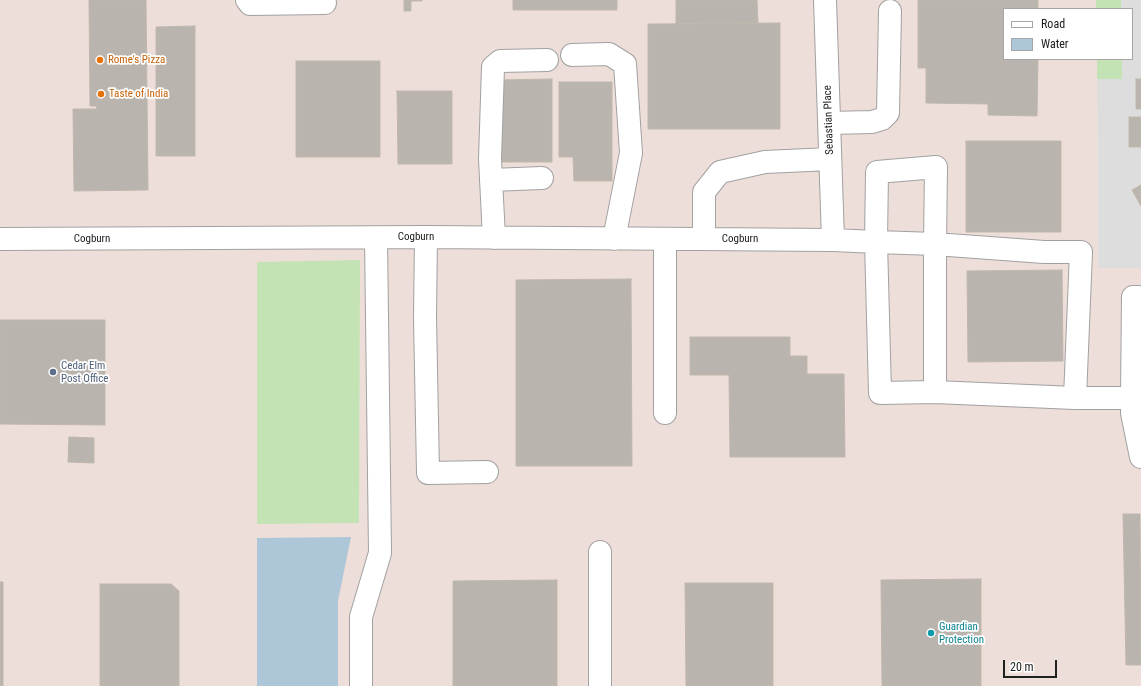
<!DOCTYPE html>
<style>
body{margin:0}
#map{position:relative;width:1141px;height:686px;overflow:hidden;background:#f0eee8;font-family:"Roboto Condensed",sans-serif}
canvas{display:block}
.legend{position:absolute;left:1003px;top:8px;width:130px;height:52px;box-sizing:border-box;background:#fff;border:1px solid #a6a6a6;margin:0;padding:5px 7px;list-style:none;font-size:12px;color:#202020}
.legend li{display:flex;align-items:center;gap:8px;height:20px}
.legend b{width:20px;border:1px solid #a6a6a6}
.scale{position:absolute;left:1003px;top:660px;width:54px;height:18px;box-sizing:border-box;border:2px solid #202020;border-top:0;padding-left:5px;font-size:12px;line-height:14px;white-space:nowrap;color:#202020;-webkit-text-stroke:3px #fff;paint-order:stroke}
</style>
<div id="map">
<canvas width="1141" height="686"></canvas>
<ul class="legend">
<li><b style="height:5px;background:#fff"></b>Road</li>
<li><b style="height:11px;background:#aec7d8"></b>Water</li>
</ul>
<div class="scale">20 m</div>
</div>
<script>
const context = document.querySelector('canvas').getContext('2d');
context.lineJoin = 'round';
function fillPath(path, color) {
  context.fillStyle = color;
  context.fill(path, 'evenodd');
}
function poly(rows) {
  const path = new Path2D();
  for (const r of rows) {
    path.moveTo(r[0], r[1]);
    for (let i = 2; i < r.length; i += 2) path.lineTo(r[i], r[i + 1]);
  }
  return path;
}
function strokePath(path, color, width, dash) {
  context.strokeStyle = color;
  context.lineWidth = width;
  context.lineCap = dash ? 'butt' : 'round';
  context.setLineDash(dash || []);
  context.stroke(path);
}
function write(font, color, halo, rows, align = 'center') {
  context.font = font + ' "Roboto Condensed",sans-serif';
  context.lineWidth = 3.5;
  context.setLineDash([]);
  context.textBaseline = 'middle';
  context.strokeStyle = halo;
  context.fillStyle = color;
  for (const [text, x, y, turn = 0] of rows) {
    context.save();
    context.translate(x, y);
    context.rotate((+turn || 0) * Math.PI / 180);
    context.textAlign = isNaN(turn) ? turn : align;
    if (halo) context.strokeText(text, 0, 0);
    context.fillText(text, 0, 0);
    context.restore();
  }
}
fillPath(poly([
 [1121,0,1141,0,1141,268,1098,268,1097,79,1122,79,1122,59,1132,59,1132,9,1121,9]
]), '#dedddd');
fillPath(poly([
 [0,0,1096,0,1096,9,1004,9,1004,59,1097,59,1098,268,1141,268,1141,686,0,686]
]), '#eeded9');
fillPath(poly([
 [1096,0,1121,0,1121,9,1096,9],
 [1097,59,1122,59,1122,79,1097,79],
 [360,260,359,523,257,524,257,262]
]), '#c4e3b4');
fillPath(poly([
 [351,537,338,601,338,686,257,686,257,538]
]), '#aec7d8');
const building = poly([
 [89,0,146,0,148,190,74,191,73,109,97,109,96,106,90,106,89,0],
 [404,0,422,0,422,1,411,1,411,11,404,11,404,0],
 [513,0,617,0,617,10,513,10,513,0],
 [676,0,757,0,758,23,676,24,676,0],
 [918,0,1038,0,1038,9,1004,9,1004,59,1038,59,1037,116,988,115,988,104,926,103,926,68,918,68,918,0],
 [780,23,780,129,648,129,648,24,780,23],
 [195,26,195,156,156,156,156,27,195,26],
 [296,61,380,61,380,157,296,157,296,61],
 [552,79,552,162,499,162,498,80,552,79],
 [1136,79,1141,79,1141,109,1136,109,1136,79],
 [559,82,612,82,612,181,574,181,573,157,559,157,559,82],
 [397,91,452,91,452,164,398,164,397,91],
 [1129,117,1141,117,1141,147,1129,147,1129,117],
 [966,141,1061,141,1061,232,966,232,966,141],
 [1141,185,1141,206,1132,190,1141,185],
 [1062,270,1063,361,968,362,967,271,1062,270],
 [631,279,632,466,516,466,516,280,631,279],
 [0,320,105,320,105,425,0,424,0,320],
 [690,337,790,337,790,356,807,356,807,374,844,374,845,457,730,457,729,375,690,375,690,337],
 [69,437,94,438,94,463,68,462,69,437],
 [1123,514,1140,514,1141,665,1126,665,1123,514],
 [981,579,981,686,882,686,881,580,981,579],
 [557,580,557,686,453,686,453,581,557,580],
 [0,582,3,582,3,686,0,686,0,582],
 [685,583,773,583,773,686,686,686,685,583],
 [100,584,171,584,179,591,179,686,100,686,100,584]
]);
fillPath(building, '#b9b4ae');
strokePath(building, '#c0b8ac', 1);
const minor = poly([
 [247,0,250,4,325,3],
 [825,0,833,240],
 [572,55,609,54,625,64,631,153,614,239],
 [829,123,872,122,882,119,888,113,890,11],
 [491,180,542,178],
 [426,237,425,317,428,473,487,472],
 [494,238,490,159,493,67,500,61,547,60],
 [0,239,426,237,833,240,876,242,935,244,1044,252,1081,252,1075,398,935,392,935,244,936,167,877,172,876,242,880,393,935,392],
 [665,239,665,413],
 [704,239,704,192,720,172,765,162,830,159],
 [1141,297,1133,297,1132,398,1132,413,1141,457],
 [1075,398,1132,398],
 [361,686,361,617,380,553,376,238],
 [600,686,600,552]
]);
strokePath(minor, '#a1a1a1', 24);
strokePath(minor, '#fff', 22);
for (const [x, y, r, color] of [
 [100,60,4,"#e8710a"],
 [101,94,4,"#e8710a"],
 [53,372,4,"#5c6f8a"],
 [931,633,4,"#0f9aa8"]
]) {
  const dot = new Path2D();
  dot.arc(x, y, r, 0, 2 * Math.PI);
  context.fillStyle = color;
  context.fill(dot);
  strokePath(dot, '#fff', 1.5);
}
write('11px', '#c56008', '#fff', [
 ["Rome's Pizza",108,60],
 ["Taste of India",109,94]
], 'left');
write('11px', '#202020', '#fff', [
 ["Sebastian Place",829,120,-92],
 ["Cogburn",416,237],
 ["Cogburn",92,239],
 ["Cogburn",740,239]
]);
write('11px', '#4e5e75', '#fff', [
 ["Cedar Elm",61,366],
 ["Post Office",61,379]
], 'left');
write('11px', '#0d838f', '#fff', [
 ["Guardian",939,627],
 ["Protection",939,640]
], 'left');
</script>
